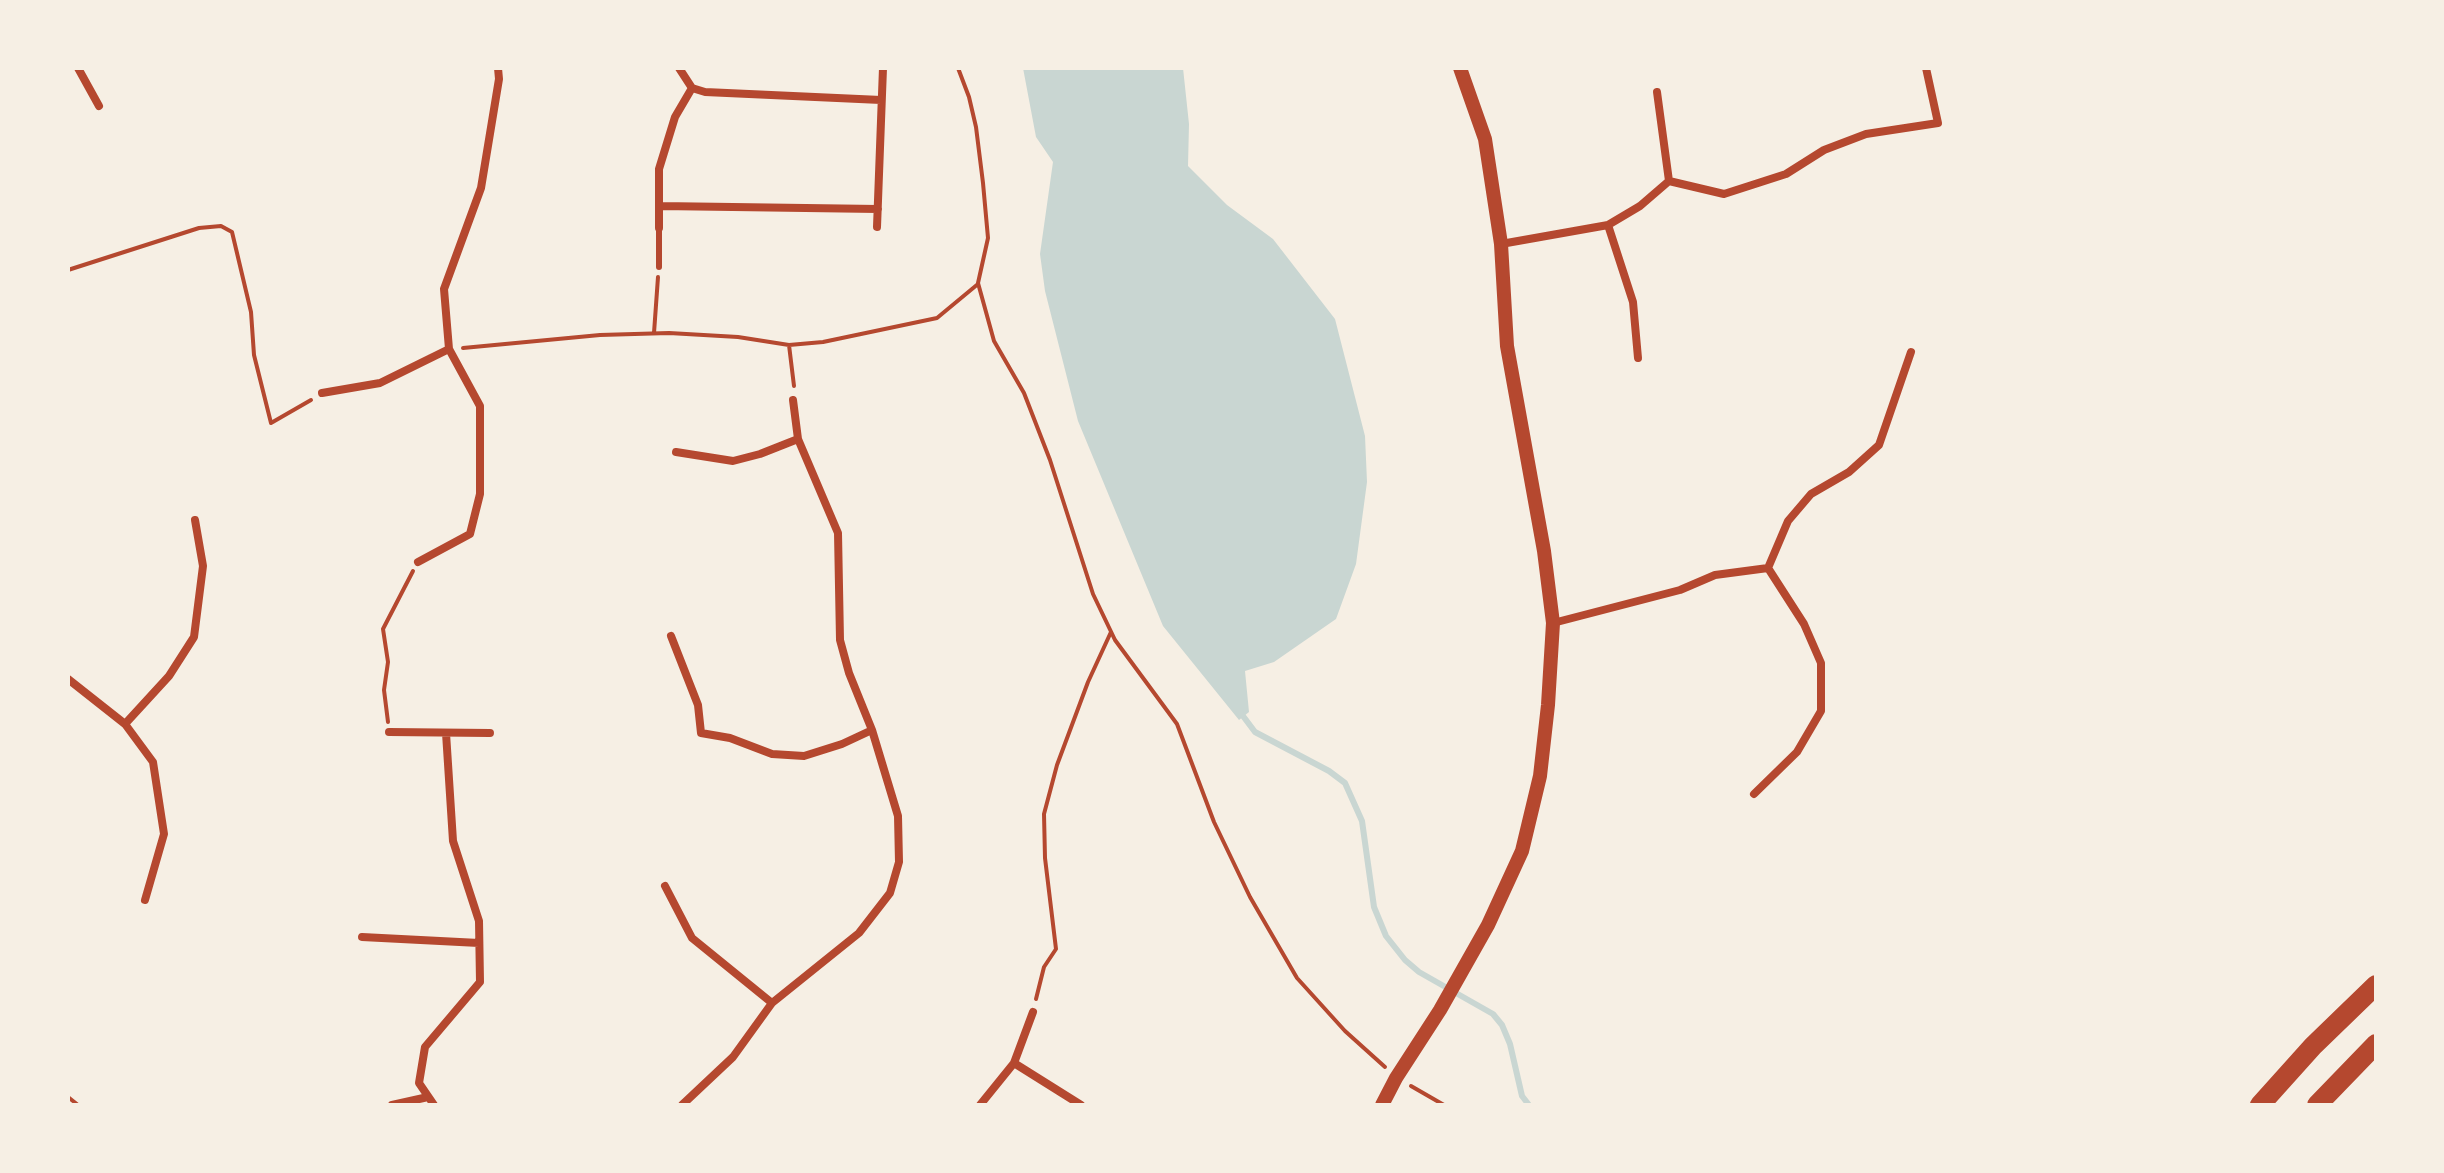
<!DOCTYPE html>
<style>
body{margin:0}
#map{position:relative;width:2444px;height:1173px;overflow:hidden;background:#f6efe4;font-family:"Playfair Display",serif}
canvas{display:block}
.frame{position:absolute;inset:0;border:70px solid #f6efe4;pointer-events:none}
</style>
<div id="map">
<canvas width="2444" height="1173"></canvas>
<div class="frame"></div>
</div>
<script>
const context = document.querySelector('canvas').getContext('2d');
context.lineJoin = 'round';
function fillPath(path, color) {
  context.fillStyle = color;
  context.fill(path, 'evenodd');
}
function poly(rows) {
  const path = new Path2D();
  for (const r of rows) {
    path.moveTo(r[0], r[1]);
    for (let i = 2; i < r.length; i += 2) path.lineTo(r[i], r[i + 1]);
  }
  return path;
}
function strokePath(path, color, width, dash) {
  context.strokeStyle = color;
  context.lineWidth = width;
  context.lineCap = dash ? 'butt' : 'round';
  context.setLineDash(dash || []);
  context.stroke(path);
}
fillPath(poly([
 [1023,68,1183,68,1189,124,1188,166,1227,205,1273,239,1335,319,1365,436,1367,482,1356,564,1336,619,1274,662,1245,671,1249,712,1239,720,1163,626,1078,421,1045,291,1040,254,1053,162,1036,137]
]), '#c9d6d2');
strokePath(poly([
 [1240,712,1255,732,1329,771,1345,783,1362,821,1374,907,1386,936,1405,960,1419,972,1493,1014,1502,1025,1510,1044,1522,1096,1529,1105]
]), '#c9d6d2', 6);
strokePath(poly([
 [958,68,969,97,976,127,983,183,988,238,978,283,994,341,1024,393,1050,460,1093,594,1115,640,1177,724,1214,822,1250,897,1297,978,1345,1031,1385,1067],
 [68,270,199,228,221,226,232,232,251,312,254,355,271,423,311,400],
 [654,333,658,277],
 [789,345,794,386],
 [463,348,600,335,669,333,738,337,789,345,823,342,937,318,978,284],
 [388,722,384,690,388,662,383,629,413,571],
 [1036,999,1044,967,1056,949,1045,858,1044,814,1057,765,1088,682,1111,632],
 [1411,1086,1444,1105],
 [68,1097,78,1105]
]), '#b5482f', 4);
strokePath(poly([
 [659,267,659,228]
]), '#b5482f', 6);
strokePath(poly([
 [78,68,99,106],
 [692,88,705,92,881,100],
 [1657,92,1669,181],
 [1669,181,1724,194,1786,174,1824,150,1866,134,1938,123,1926,68],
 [660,206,878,209],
 [1608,225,1633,302,1638,358],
 [877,227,883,68],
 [659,228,659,169,675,117,692,88,679,68],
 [1501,244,1608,225,1640,206,1669,181],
 [322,393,380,383,449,349],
 [676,452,733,461,760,454,798,439],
 [418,562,470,534,480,494,480,406,449,349,444,289,481,188,499,79,498,68],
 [1553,623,1680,590,1715,575,1768,568],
 [671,636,698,705,701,733,730,738,772,754,804,756,842,744,872,730],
 [68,679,125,724],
 [389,732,490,733],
 [1754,794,1797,752,1821,711,1821,663,1804,624,1768,568,1788,521,1811,494,1849,472,1879,445,1911,352],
 [665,886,692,938,772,1003],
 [145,900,164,834,153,762,125,724,169,676,194,637,203,566,195,520],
 [362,937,479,943],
 [1014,1063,1081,1105],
 [392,1105,428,1097],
 [434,1105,419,1083,425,1047,480,982,479,921,453,841,446,733],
 [682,1105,733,1057,772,1003,859,933,890,893,899,862,898,816,872,730,849,673,840,640,838,533,798,439,793,400],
 [980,1105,1014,1063,1033,1012]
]), '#b5482f', 8);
strokePath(poly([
 [1382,1105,1396,1078,1440,1010,1488,925,1522,851,1540,776,1548,705,1553,623,1544,551,1507,346,1501,244,1485,139,1460,68]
]), '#b5482f', 14);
strokePath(poly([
 [2260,1105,2313,1046,2376,985],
 [2317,1105,2376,1044]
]), '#b5482f', 20);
</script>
